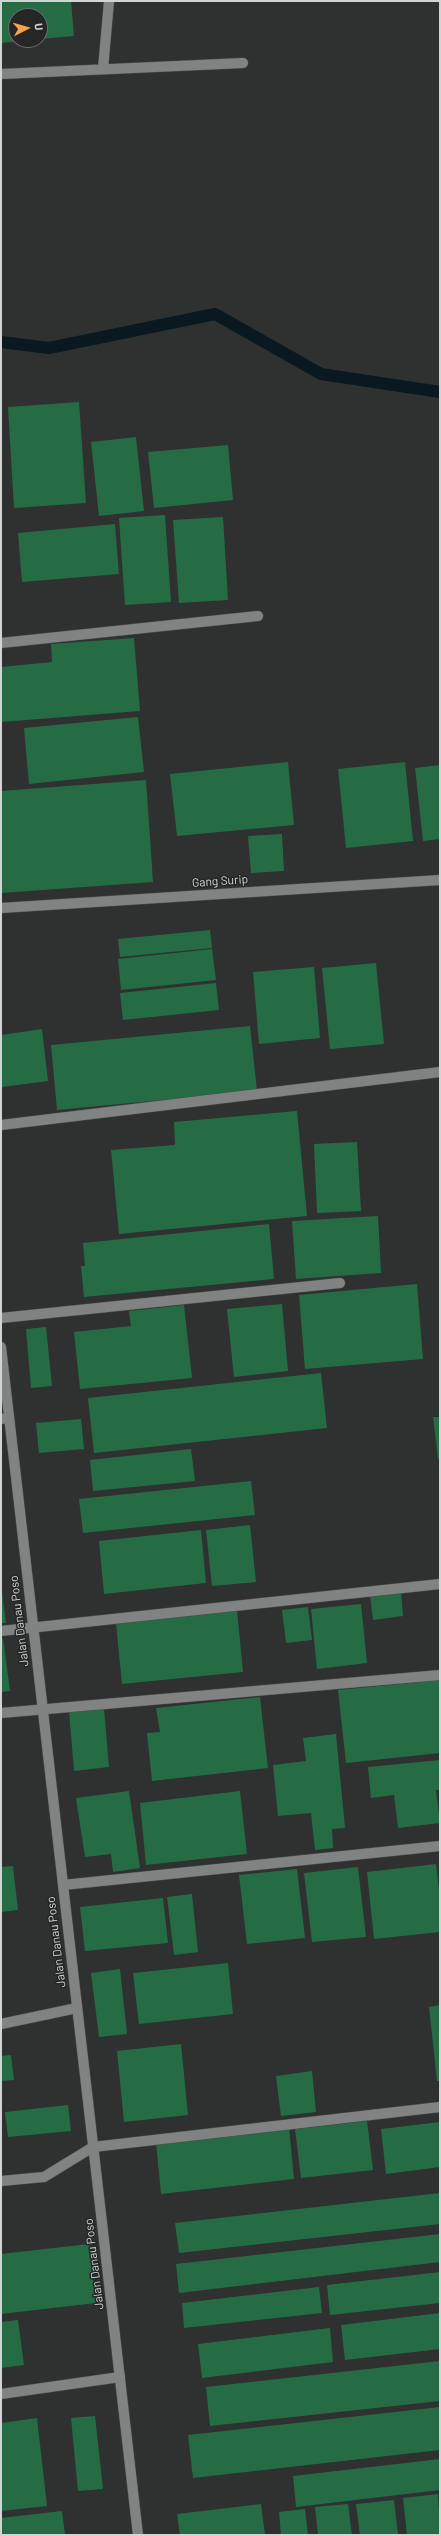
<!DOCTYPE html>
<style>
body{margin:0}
#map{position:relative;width:441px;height:2536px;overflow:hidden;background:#2e3130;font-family:Barlow,sans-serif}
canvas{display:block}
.frame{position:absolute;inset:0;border:2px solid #d2d4d3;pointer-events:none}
.north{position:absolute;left:8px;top:8px;width:40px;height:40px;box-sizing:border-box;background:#242726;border:1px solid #6a6c6b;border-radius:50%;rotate:84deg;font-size:11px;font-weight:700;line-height:16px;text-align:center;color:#d2d4d3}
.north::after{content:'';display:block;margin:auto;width:14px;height:18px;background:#f7a149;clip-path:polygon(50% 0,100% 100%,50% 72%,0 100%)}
</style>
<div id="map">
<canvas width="441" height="2536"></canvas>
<div class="frame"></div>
<div class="north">U</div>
</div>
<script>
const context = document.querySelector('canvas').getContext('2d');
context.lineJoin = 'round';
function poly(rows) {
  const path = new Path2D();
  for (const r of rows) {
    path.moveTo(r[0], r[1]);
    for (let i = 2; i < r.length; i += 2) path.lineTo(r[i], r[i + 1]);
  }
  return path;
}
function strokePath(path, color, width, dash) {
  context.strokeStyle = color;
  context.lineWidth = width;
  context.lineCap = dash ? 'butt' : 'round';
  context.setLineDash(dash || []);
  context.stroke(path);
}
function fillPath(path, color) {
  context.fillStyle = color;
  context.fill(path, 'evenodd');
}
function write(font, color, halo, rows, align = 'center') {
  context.font = font + ' Barlow,sans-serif';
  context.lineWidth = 3;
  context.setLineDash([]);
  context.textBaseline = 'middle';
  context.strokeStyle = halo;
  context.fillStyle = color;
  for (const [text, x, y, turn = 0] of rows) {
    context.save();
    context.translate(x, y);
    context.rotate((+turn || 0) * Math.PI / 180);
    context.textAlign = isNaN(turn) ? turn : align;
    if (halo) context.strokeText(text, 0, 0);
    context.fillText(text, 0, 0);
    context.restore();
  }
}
strokePath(poly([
 [1,342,49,348,215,314,321,374,440,392]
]), '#0a191f', 12);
fillPath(poly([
 [1,1,71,1,74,36,40,39,40,16,16,16,16,40,21,41,1,43],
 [79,402,86,503,14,508,8,407],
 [136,437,144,511,99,516,91,442],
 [228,445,233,500,154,508,148,452],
 [165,515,171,602,125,605,119,518],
 [223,517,228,600,179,603,173,520],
 [115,524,119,574,22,582,18,533],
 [134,638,140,711,1,722,1,667,52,662,51,644],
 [138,717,144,772,29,784,24,728],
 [288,762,294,825,177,836,170,774],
 [405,762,413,841,346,848,338,769],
 [440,765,440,839,423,841,415,768],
 [146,780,153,882,1,893,1,791],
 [282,834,284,871,251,873,248,836],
 [210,930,212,948,120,957,118,939],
 [212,949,216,980,121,990,118,959],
 [376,963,384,1044,330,1049,322,968],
 [314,967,320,1038,259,1044,253,972],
 [216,983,219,1010,123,1020,120,993],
 [250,1026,257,1091,57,1110,51,1045],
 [42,1029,48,1081,2,1087,1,1035],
 [297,1111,307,1216,119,1234,111,1150,175,1145,174,1122],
 [357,1142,361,1211,317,1213,314,1144],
 [378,1216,381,1273,296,1279,292,1221],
 [269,1224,274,1279,84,1297,81,1266,85,1266,83,1243],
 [417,1284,423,1359,305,1369,299,1295],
 [282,1304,288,1371,234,1377,227,1309],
 [184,1305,192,1378,80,1389,74,1332,131,1326,129,1311],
 [46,1327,52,1386,31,1388,26,1329],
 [321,1373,327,1428,94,1453,88,1398],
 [433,1417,440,1417,440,1459,438,1459],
 [81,1419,84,1449,39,1453,36,1423],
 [191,1449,195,1481,93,1491,90,1460],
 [251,1481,255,1515,83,1533,79,1499],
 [250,1525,256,1582,212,1586,206,1530],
 [201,1530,206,1583,104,1594,99,1541],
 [1,1585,6,1623,1,1623],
 [401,1592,403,1616,373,1620,370,1595],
 [361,1604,367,1663,317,1669,311,1609],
 [308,1607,312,1640,286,1643,282,1610],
 [237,1610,243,1672,122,1684,116,1623],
 [3,1638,10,1691,1,1692,1,1639],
 [440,1680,440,1753,346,1763,338,1690],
 [260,1697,268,1768,152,1781,147,1733,160,1732,156,1708],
 [104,1708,109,1767,74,1771,69,1711],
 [336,1734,345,1828,332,1829,333,1848,315,1850,311,1813,278,1816,273,1765,306,1761,303,1738],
 [440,1760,440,1790,436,1790,440,1823,398,1828,394,1795,371,1798,368,1767],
 [129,1791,140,1868,113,1872,111,1854,85,1857,76,1798],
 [240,1791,247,1854,146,1865,140,1803],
 [436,1864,440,1898,440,1932,374,1939,367,1872],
 [13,1866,18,1910,1,1912,1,1867],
 [358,1867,366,1937,312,1942,304,1873],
 [297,1869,305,1938,247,1944,239,1875],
 [192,1894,198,1952,174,1955,167,1897],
 [163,1898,168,1943,85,1951,80,1907],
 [228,1963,233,2014,139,2024,133,1973],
 [120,1969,127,2034,99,2037,91,1973],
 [440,2005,440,2081,437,2081,429,2007],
 [181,2044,188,2115,124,2122,117,2051],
 [11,2055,14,2080,1,2081,1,2056],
 [312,2071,316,2112,281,2116,276,2076],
 [68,2105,71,2131,8,2137,5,2112],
 [367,2121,373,2170,301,2178,295,2129],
 [440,2122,440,2167,386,2174,381,2129],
 [289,2127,294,2179,161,2194,156,2142],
 [440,2193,440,2224,179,2253,175,2223],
 [440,2234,440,2262,179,2293,176,2264],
 [89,2244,96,2303,1,2314,1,2254],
 [440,2272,440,2303,330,2315,327,2285],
 [319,2287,322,2313,184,2328,182,2303],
 [440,2313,440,2349,345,2360,341,2325],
 [18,2320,24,2365,1,2368,1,2322],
 [330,2328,333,2362,202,2378,198,2344],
 [440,2361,440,2401,210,2426,206,2387],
 [440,2407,440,2450,193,2478,188,2435],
 [95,2416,103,2489,78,2491,71,2418],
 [37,2418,47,2506,1,2511,1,2423],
 [440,2459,440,2490,296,2507,293,2476],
 [438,2494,440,2535,407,2535,403,2498],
 [394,2500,398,2535,360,2535,356,2504],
 [261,2504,265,2535,180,2535,177,2514],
 [348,2504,352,2535,318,2535,315,2507],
 [305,2509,308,2535,281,2535,279,2512],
 [62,2511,65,2535,1,2535,1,2518]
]), '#256c44');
const minor = poly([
 [103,69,109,1],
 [1,74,243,63],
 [1,643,258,616],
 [1,908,440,880],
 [1,1125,440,1072],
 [1,1318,340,1283],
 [1,1419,9,1418],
 [1,1631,440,1584],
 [1,1713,440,1675],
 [63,1885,440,1846],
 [1,2024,77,2008],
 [1,2181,44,2177,93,2147,440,2107],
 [1,2394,120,2377]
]);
const tertiary = poly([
 [1,1347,138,2535]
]);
strokePath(minor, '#4b4d4c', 11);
strokePath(tertiary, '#4b4d4c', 11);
strokePath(minor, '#808382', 10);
strokePath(tertiary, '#808382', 10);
write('12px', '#d2d4d3', '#242726', [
 ["Gang Surip",220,881,-4],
 ["Jalan Danau Poso",19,1621,-97],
 ["Jalan Danau Poso",56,1942,-97],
 ["Jalan Danau Poso",94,2264,-97]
]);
</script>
